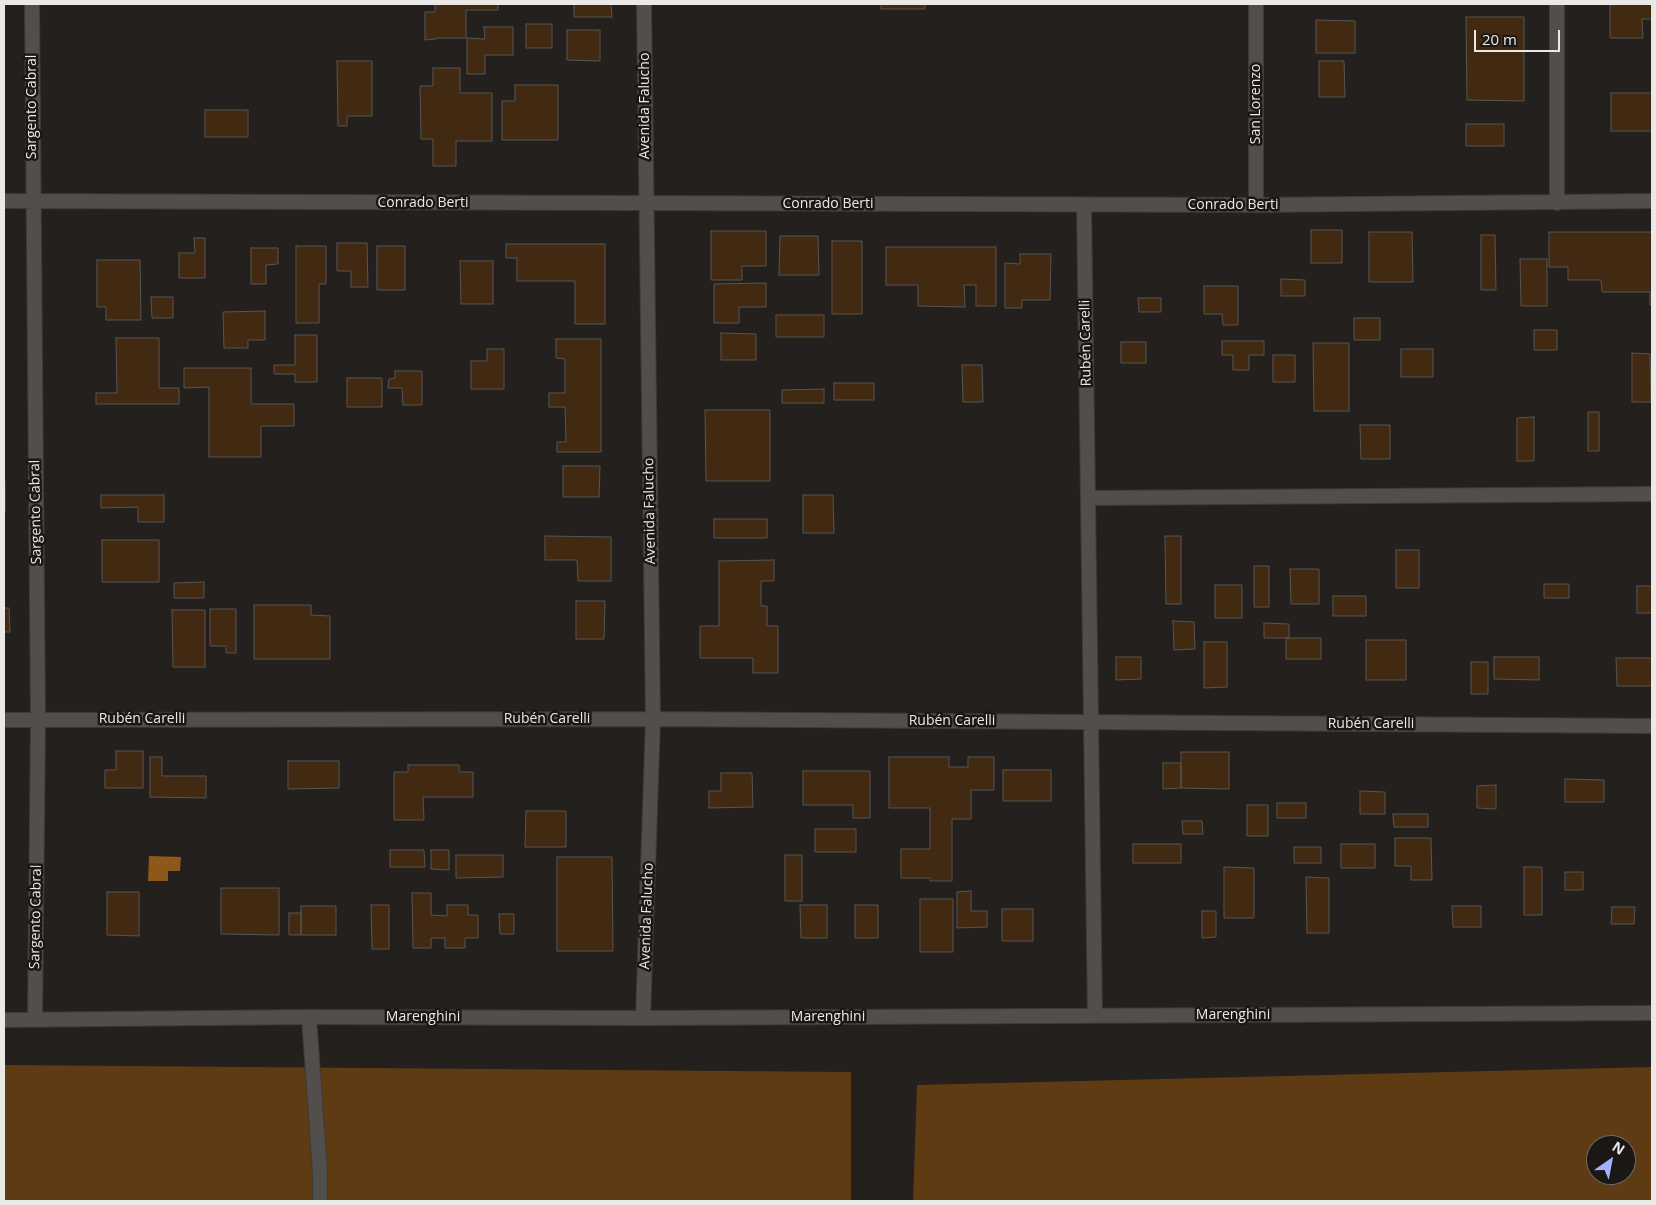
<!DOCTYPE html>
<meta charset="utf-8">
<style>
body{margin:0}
#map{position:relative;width:1656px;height:1205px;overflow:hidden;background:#23201d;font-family:"Open Sans",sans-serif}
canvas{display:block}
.frame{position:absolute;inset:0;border:5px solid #ebe9e6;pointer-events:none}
.north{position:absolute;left:1586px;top:1135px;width:50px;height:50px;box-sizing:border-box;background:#1a1714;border:1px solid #6e6b68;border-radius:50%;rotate:33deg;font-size:14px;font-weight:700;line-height:20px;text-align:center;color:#ebe9e6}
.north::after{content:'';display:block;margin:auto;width:18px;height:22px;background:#a5b1fc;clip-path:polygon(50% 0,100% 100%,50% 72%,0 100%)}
.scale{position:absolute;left:1474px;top:30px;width:86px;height:22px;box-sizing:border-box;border:2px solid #ebe9e6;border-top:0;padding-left:6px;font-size:15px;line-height:18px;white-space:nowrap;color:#ebe9e6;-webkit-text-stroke:4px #1a1714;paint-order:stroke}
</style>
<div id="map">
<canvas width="1656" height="1205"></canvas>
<div class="frame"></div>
<div class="north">N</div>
<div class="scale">20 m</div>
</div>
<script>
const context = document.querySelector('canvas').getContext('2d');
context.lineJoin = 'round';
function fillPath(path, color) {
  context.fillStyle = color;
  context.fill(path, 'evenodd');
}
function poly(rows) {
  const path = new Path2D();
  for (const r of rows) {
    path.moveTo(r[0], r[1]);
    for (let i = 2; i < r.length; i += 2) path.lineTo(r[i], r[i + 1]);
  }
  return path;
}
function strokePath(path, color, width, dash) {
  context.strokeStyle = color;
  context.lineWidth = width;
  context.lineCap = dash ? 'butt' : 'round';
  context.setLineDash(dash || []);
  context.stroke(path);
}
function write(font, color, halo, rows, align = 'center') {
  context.font = font + ' "Open Sans",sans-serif';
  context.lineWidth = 5;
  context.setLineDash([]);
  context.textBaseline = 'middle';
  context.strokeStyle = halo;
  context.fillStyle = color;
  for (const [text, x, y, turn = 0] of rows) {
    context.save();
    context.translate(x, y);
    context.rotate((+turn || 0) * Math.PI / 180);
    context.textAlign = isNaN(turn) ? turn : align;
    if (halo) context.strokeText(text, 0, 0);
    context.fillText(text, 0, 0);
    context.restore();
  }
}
fillPath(poly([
 [4,1065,851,1072,851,1201,4,1201],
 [1652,1067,1652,1201,913,1201,917,1085],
 [1596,1145,1626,1145,1626,1175,1596,1175]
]), '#5e3b12');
fillPath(poly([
 [149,856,181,857,180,871,168,871,168,881,148,881]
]), '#8d591a');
const building = poly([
 [435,4,498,4,498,10,466,10,466,38,436,38,436,39,425,40,425,12,435,12,435,4],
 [574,4,611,4,612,17,574,17,574,4],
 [881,4,925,4,925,9,881,9,881,4],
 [1610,4,1652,4,1652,19,1642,19,1643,38,1610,38,1610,4],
 [1466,17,1524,17,1524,101,1467,100,1466,17],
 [1316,20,1355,21,1355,53,1316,53,1316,20],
 [526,24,552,24,552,48,526,48,526,24],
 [484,27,513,27,513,55,485,55,485,74,467,74,467,38,485,39,484,27],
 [567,30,600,30,600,61,567,60,567,30],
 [337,61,372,61,372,116,347,116,347,126,338,126,337,61],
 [1319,61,1344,61,1345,97,1319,97,1319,61],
 [433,68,460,68,460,93,492,93,492,141,456,141,456,166,433,166,433,139,421,139,420,86,433,86,433,68],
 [515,85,558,85,558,140,502,140,502,101,515,101,515,85],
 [1611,93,1652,93,1652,131,1611,131,1611,93],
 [205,110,248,110,248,137,205,137,205,110],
 [1466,124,1504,124,1504,146,1466,146,1466,124],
 [1311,230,1342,230,1342,263,1311,263,1311,230],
 [711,231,766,231,766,266,742,266,742,280,711,280,711,231],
 [1369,232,1412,232,1413,282,1369,282,1369,232],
 [1549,232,1652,232,1652,305,1650,305,1650,292,1602,292,1601,280,1568,280,1568,267,1549,267,1549,232],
 [1481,235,1495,235,1496,290,1481,290,1481,235],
 [780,236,818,236,819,275,779,275,780,236],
 [194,238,205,238,205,278,179,278,179,253,195,253,194,238],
 [832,241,862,241,862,314,832,314,832,241],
 [337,243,367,243,368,287,351,287,351,271,337,271,337,243],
 [506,244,605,244,605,324,575,324,575,281,517,281,517,258,506,258,506,244],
 [296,246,326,246,326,284,319,284,319,323,296,323,296,246],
 [377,246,405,246,405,290,377,290,377,246],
 [886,247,996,247,996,306,976,306,976,285,964,285,965,307,918,306,918,285,886,285,886,247],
 [251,248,278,248,278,264,266,265,266,284,251,284,251,248],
 [1020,254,1051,254,1050,300,1022,300,1022,308,1005,308,1005,263,1020,264,1020,254],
 [1520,259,1547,259,1547,306,1521,306,1520,259],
 [97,260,140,260,141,320,106,320,106,307,97,307,97,260],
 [460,261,493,261,493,304,461,304,460,261],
 [1281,279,1305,280,1305,296,1281,296,1281,279],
 [766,283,766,307,739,307,739,323,714,323,714,284,766,283],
 [1204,286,1238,286,1238,325,1223,325,1222,314,1204,314,1204,286],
 [151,297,173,297,173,318,152,318,151,297],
 [1138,298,1161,298,1161,312,1139,312,1138,298],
 [265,311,265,340,248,340,248,348,224,348,223,312,265,311],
 [776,315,824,315,824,337,776,337,776,315],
 [1354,318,1380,318,1380,340,1354,340,1354,318],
 [1534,330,1557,330,1557,350,1534,350,1534,330],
 [721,333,756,334,756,360,721,360,721,333],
 [295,335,317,335,317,382,295,382,295,374,274,374,274,365,295,365,295,335],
 [116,338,159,338,159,388,179,388,179,404,96,404,96,393,117,393,116,338],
 [556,339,601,339,601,452,557,452,557,442,566,442,565,407,549,407,549,393,565,393,565,359,556,358,556,339],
 [1222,341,1264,341,1264,355,1249,355,1249,370,1233,370,1233,355,1222,355,1222,341],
 [1121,342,1146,342,1146,363,1121,363,1121,342],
 [1313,343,1349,343,1349,411,1314,411,1313,343],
 [487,349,504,349,504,389,471,389,471,361,487,361,487,349],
 [1401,349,1433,349,1433,377,1401,377,1401,349],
 [1632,353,1650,354,1651,402,1632,402,1632,353],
 [1273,355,1295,355,1295,382,1273,382,1273,355],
 [962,365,982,365,983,402,963,402,962,365],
 [184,368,251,368,251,404,294,404,294,426,261,426,261,457,209,457,209,387,184,388,184,368],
 [395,371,422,371,422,405,403,405,402,388,388,388,389,379,395,378,395,371],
 [347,378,382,378,382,407,347,407,347,378],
 [834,383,874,383,874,400,834,400,834,383],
 [824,389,824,403,782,403,782,390,824,389],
 [705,410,770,410,770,481,706,481,705,410],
 [1588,412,1599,412,1599,451,1588,451,1588,412],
 [1534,417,1534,461,1517,461,1517,418,1534,417],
 [1360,425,1390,425,1390,459,1361,459,1360,425],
 [563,466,600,466,599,497,563,497,563,466],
 [4,481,5,481,5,512,4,512,4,481],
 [101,495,164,495,164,522,138,522,138,507,101,508,101,495],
 [803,495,833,495,834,533,803,533,803,495],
 [714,519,767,519,767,538,714,538,714,519],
 [545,536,611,537,611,581,578,581,577,560,545,560,545,536],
 [1165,536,1181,536,1181,604,1166,604,1165,536],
 [102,540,159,540,159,582,102,582,102,540],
 [1396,550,1419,550,1419,588,1396,588,1396,550],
 [774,560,774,581,761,581,761,606,767,606,767,626,778,626,778,673,753,673,753,658,700,658,700,626,719,626,719,561,774,560],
 [1254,566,1269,566,1269,607,1254,607,1254,566],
 [1290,569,1319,569,1319,604,1291,604,1290,569],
 [204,582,204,598,174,598,174,583,204,582],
 [1544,584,1569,584,1569,598,1544,598,1544,584],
 [1215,585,1242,585,1242,618,1215,618,1215,585],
 [1637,586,1652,586,1652,613,1637,613,1637,586],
 [1333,596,1366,596,1366,616,1333,616,1333,596],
 [576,601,605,601,604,639,576,639,576,601],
 [254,605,311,605,311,615,330,616,330,659,254,659,254,605],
 [4,608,9,608,10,632,4,632,4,608],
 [210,609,236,609,236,653,226,653,226,646,210,646,210,609],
 [172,610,205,610,205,667,173,667,172,610],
 [1173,621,1194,622,1195,649,1174,650,1173,621],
 [1264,623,1289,624,1289,638,1264,638,1264,623],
 [1286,638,1321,638,1321,659,1286,659,1286,638],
 [1366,640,1406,640,1406,680,1366,680,1366,640],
 [1204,642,1227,642,1227,687,1204,688,1204,642],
 [1116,657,1141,657,1141,679,1116,680,1116,657],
 [1494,657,1539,657,1539,680,1494,679,1494,657],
 [1616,658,1652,658,1652,686,1617,686,1616,658],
 [1471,662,1488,662,1488,694,1471,694,1471,662],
 [116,751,143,751,143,788,105,788,105,770,116,770,116,751],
 [1181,752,1229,752,1229,789,1181,788,1181,752],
 [150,757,162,757,162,776,206,776,206,798,150,797,150,757],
 [889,757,949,757,949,767,968,767,968,757,994,757,994,790,971,790,971,819,952,819,952,881,930,881,930,878,901,878,901,849,930,849,930,808,889,808,889,757],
 [288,761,339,761,339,788,288,789,288,761],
 [1163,763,1181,763,1181,788,1163,789,1163,763],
 [408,765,459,765,459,772,473,772,473,797,423,797,424,820,394,820,394,772,408,772,408,765],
 [1003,770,1051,770,1051,801,1003,801,1003,770],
 [803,771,870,771,870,818,853,818,853,805,803,805,803,771],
 [721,773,752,773,753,807,709,808,709,791,721,791,721,773],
 [1565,779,1604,780,1604,802,1565,802,1565,779],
 [1496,785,1496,809,1477,808,1477,786,1496,785],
 [1360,791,1385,792,1385,814,1360,814,1360,791],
 [1277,803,1306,803,1306,818,1277,818,1277,803],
 [1247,805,1268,805,1268,836,1247,836,1247,805],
 [526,811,566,811,566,847,525,847,526,811],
 [1393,814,1428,814,1428,827,1394,827,1393,814],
 [1182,821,1202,821,1203,834,1183,834,1182,821],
 [815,829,856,829,856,852,815,852,815,829],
 [1395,838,1431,838,1432,880,1411,880,1411,866,1395,866,1395,838],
 [1133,844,1181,844,1181,863,1133,863,1133,844],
 [1341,844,1375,844,1375,868,1341,868,1341,844],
 [1294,847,1321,847,1321,863,1294,863,1294,847],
 [390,850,424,850,425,867,390,867,390,850],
 [431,850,449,850,449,870,431,869,431,850],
 [456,855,503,855,503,877,456,878,456,855],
 [785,855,802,855,802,901,785,901,785,855],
 [557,857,612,857,613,951,557,951,557,857],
 [1224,867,1254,868,1254,918,1224,918,1224,867],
 [1524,867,1542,867,1542,915,1524,915,1524,867],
 [1565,872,1583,872,1583,890,1565,890,1565,872],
 [1306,877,1329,878,1329,933,1307,933,1306,877],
 [221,888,279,888,279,935,221,934,221,888],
 [971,891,971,911,987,911,987,927,957,928,957,892,971,891],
 [107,892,139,892,139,936,107,935,107,892],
 [412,893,431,893,431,915,447,916,447,905,468,905,468,915,478,915,478,938,465,938,465,948,445,948,445,938,431,938,431,948,413,948,412,893],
 [920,899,953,899,953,952,920,952,920,899],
 [371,905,389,905,389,949,372,949,371,905],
 [800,905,827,905,827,938,801,938,800,905],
 [855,905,878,905,878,938,855,938,855,905],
 [301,906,336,906,336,935,301,935,301,906],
 [1452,906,1481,906,1481,927,1453,927,1452,906],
 [1612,907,1635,907,1634,924,1611,924,1612,907],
 [1002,909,1033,909,1033,941,1002,941,1002,909],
 [1202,911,1216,911,1216,937,1202,938,1202,911],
 [289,913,301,913,301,935,289,935,289,913],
 [499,914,514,914,514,934,500,934,499,914]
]);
fillPath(building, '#412a11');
strokePath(building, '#595552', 1);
const service = poly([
 [309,1017,320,1172,320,1201]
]);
const minor = poly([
 [32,4,38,720,35,1020],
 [1256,4,1256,205],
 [1557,4,1557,203],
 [4,201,1256,205,1652,201],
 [1084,205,1095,1016],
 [1088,498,1652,494],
 [4,720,653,719,1652,726],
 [643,1018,653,719,644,4],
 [4,1020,309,1017,643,1018,1652,1013]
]);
strokePath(service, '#3d3b38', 16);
strokePath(minor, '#3d3b38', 16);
strokePath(service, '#524e4b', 14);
strokePath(minor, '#524e4b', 14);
write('14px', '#ebe9e6', '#1a1714', [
 ["San Lorenzo",1256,104,-90],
 ["Avenida Falucho",645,106,-90],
 ["Sargento Cabral",32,107,-90],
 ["Conrado Berti",423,203],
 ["Conrado Berti",828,204],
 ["Conrado Berti",1233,205],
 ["Rubén Carelli",1086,343,-91],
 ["Avenida Falucho",650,511,-91],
 ["Sargento Cabral",36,512,-91],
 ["Rubén Carelli",142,719],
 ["Rubén Carelli",547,719],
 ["Rubén Carelli",952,721],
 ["Rubén Carelli",1371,724],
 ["Avenida Falucho",647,916,-88],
 ["Sargento Cabral",36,917,-89],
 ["Marenghini",1233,1015],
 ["Marenghini",423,1017],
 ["Marenghini",828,1017]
]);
</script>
